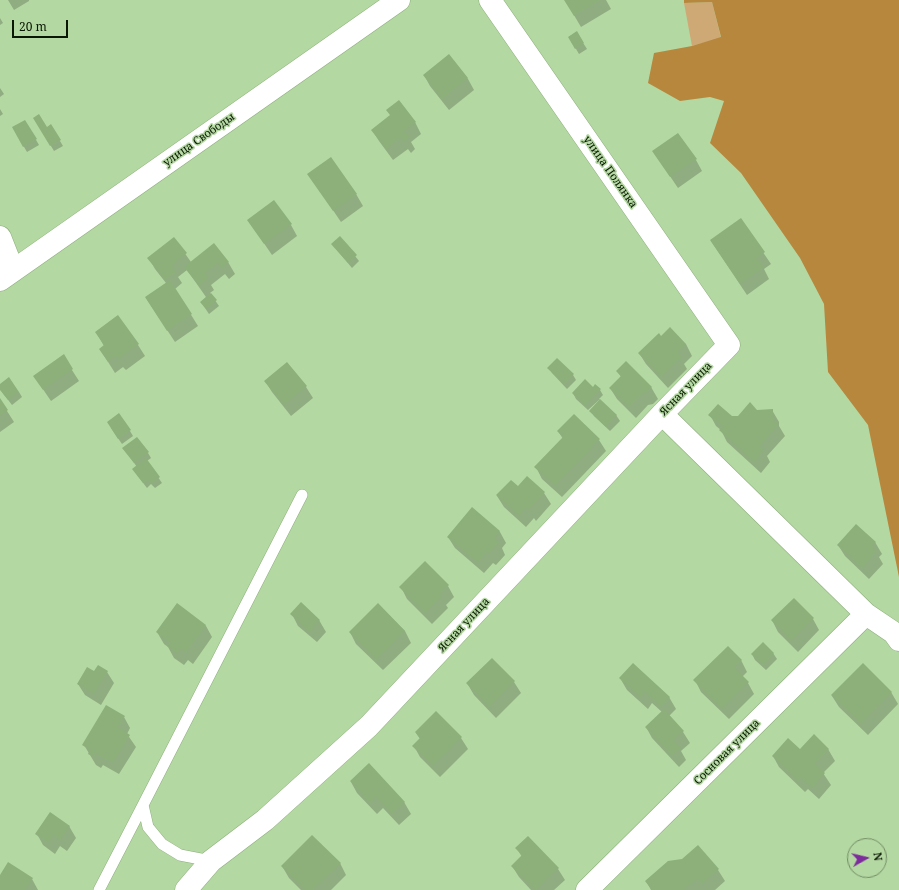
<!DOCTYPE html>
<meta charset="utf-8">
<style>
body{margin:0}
#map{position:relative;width:899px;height:890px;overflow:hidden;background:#b4d8a2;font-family:"Noto Serif",serif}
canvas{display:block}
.north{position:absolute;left:847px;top:838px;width:40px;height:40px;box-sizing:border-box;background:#b4d8a2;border:1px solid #708b63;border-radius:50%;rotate:82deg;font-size:11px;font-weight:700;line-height:16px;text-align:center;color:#0a1704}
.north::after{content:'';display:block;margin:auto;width:14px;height:18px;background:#7d2c9c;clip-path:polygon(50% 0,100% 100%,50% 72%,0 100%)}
.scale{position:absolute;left:12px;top:20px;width:56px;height:18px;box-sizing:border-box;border:2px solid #0a1704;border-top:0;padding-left:5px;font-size:12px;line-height:14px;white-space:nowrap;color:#0a1704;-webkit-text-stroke:3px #b4d8a2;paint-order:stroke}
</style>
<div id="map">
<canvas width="899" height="890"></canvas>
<div class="north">N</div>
<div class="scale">20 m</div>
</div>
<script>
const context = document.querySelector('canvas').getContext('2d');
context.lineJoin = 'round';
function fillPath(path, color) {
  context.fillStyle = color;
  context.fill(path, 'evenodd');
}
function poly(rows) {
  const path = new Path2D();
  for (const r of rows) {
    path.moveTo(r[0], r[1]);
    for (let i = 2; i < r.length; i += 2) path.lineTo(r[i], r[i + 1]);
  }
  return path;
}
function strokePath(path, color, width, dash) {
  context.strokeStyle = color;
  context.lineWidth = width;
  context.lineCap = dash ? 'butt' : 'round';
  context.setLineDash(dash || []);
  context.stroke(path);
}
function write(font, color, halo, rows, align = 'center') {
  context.font = font + ' "Noto Serif",serif';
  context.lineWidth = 3;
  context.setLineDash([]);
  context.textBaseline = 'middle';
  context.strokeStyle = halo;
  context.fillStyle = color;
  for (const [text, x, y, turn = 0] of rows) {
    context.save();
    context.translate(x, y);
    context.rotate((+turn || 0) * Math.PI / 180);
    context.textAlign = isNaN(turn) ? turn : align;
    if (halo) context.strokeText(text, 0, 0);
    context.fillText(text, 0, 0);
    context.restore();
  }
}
fillPath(poly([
 [712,2,721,38,692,46,684,3]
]), '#cfa975');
fillPath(poly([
 [684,0,899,0,899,577,868,425,828,372,824,304,800,258,741,173,710,143,724,101,710,97,680,101,648,83,654,53,692,46,721,37,712,2,684,3]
]), '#b7873e');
fillPath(poly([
 [8,0,29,0,29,1,14,10],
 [565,0,606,0,611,9,581,27],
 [0,18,3,23,0,25],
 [576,32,587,49,579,54,569,37],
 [449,55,468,79,474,90,449,110,430,86,424,75],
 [0,88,4,94,0,97],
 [0,109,3,114,0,116],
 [34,118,46,128,51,126,63,146,54,151],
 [25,121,39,145,27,152,13,128],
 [415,122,421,134,411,142,415,149,411,153,408,149,393,160,379,141,372,130],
 [653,151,696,160,702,171,678,188],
 [309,175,356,194,363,206,341,222],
 [248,220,291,225,297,236,272,255],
 [741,220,771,264,764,269,769,279,747,295,711,241],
 [340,237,359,261,352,268,336,249],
 [174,238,191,262,228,262,235,274,229,279,225,274,211,285,214,290,210,293,219,306,209,314,201,302,206,297,187,270,178,277,182,283,175,289,198,326,175,342,146,298,166,283,155,269,149,258],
 [117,316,138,345,145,356,126,370,123,367,115,373,100,349,104,346,96,332],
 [661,337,686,344,692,356,684,364,687,369,668,388,646,364,639,353],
 [63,356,79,381,51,401,34,376],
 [549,368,573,375,576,380,567,389,552,373],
 [617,371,651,387,658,399,653,404,648,405,636,418,617,399,610,388,621,377],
 [265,381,306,387,313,398,291,416,272,392],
 [0,385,19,392,22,397,12,405,2,392],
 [593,388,600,390,603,395,599,399,616,415,620,421,610,431,594,416,591,411,600,401,599,400,588,410,576,399,573,393],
 [0,400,14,422,0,432],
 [772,410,779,422,779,426,785,436,767,456,770,462,761,473,727,442,721,430,716,426,710,415,738,417,756,411],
 [111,428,130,431,133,436,122,444],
 [558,431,599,440,606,451,562,497,542,479,536,467,563,439],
 [127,453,148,453,151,458,147,461,162,483,155,488,151,484,147,488,137,475,137,467],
 [527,478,544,493,551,504,536,521,534,518,526,527,504,507,497,496,518,488],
 [472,509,500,532,506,543,502,548,505,555,496,565,493,563,484,573,455,548,448,537],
 [875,542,882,554,879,557,883,564,869,579,845,556,838,545],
 [448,586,454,597,446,605,448,608,432,624,407,599,401,587],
 [378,604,405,631,411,643,383,670,356,644,350,632],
 [177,605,206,626,212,637,193,664,188,660,184,665,174,658,168,647,164,644,157,632],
 [292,614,319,620,326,632,317,642,298,626],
 [813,619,819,630,798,652,778,632,772,620],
 [773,653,777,659,766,670,755,660,752,654],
 [741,660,747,672,742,677,748,683,754,694,729,719,701,692,695,680],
 [107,672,114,683,101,705,85,695,78,684,95,673],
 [620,678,669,697,676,709,669,716,683,732,690,743,681,751,686,760,679,767,652,738,646,727,662,712,652,703,648,709,627,690],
 [514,682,521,693,496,718,474,695,467,683],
 [891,692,898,704,868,735,839,707,832,696],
 [436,713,461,738,468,749,440,777,420,757,414,746,420,739,416,733],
 [124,717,130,728,127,734,136,747,119,774,103,765,101,768,96,765,84,745],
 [828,749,835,761,823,773,831,785,819,799,808,789,805,792,779,767,773,756,800,750],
 [351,782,404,802,411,814,399,825,383,808,377,814,357,793],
 [69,826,76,838,67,851,60,846,55,854,43,845,37,834],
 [698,846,718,870,725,881,715,890,651,890,646,881,682,860],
 [517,849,558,869,565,880,554,890,531,890,519,877,512,866,522,857],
 [340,863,346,875,331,890,301,890,289,878,282,866],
 [0,877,32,879,38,890,0,890]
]), '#0003');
fillPath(poly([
 [564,0,600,0,574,16],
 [577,31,584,43,575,49,568,37],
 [449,54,468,78,442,99,423,75],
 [399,100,416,122,404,131,410,137,404,142,400,138,386,149,371,130,390,115,386,110],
 [39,114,47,127,51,124,61,140,50,146,33,118],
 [25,120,37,139,23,147,12,127],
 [678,133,697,159,670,177,652,151],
 [331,157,357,194,333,211,307,174],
 [274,200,292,224,264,244,247,220],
 [741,218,765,252,757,258,764,267,740,284,710,240],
 [340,236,357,255,348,263,331,244],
 [174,237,187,253,172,265,176,272,165,280,147,258],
 [214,243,229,262,221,268,218,263,205,273,209,278,199,286,184,267],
 [170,280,192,314,167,331,145,297],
 [211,293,217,300,206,309,200,302],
 [118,315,139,344,118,359,116,356,108,362,99,349,104,345,95,332],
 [670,327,686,344,678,353,682,357,661,377,638,353,659,333,661,336],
 [64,354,73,369,43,390,33,376],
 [557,358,574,374,564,384,547,368],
 [626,361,652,387,646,393,642,394,629,407,609,388,621,376,616,371],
 [287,362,307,386,284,405,264,381],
 [9,377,19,392,8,400,0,390,0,384],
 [585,379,593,387,595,384,601,389,585,406,572,393],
 [0,398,8,410,0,416],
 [600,399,617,415,606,427,589,411],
 [750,402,757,410,773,409,773,419,779,424,760,446,764,450,754,462,719,430,722,427,708,415,718,404,732,416,738,416],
 [119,413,131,430,118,439,107,422],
 [574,414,600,439,555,486,534,467,563,437,557,431],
 [137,437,149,452,134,463,122,448],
 [146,458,160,477,151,484,148,480,143,483,132,469],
 [527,476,545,492,529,510,526,508,519,516,496,495,511,480,518,486],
 [472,507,500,531,494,538,499,542,489,554,486,552,478,563,447,537],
 [856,524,876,542,872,546,877,551,862,568,837,545],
 [425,561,449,585,440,594,442,596,425,613,399,587],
 [794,598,814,618,791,641,771,620],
 [301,602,320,620,310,632,290,614],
 [177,603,206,625,186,653,181,649,177,654,167,646,170,643,156,632],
 [378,603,405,631,376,660,349,632],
 [763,642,774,653,763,665,751,654],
 [728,646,742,660,734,667,749,682,722,709,693,680],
 [492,658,515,681,489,707,466,683],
 [633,663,670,697,661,707,645,692,641,698,619,678],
 [863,663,892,692,861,724,831,695],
 [98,665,108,671,94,694,77,684,87,667,94,671],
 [106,705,125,716,118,727,130,735,113,763,96,754,94,757,88,754,90,750,82,745],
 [664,709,684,731,674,740,681,748,672,756,645,727],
 [436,711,462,737,433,766,412,746,420,738,415,732],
 [814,734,829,749,815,763,825,773,812,788,801,778,798,781,772,756,788,738,800,749],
 [369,763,405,802,392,814,376,797,370,803,350,781],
 [50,812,70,826,60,840,54,835,48,843,35,834],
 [312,835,341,863,313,890,305,890,281,866],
 [528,836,559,868,536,890,535,890,511,866,522,855,515,848],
 [698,845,719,869,702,884,697,879,684,890,652,890,645,881,668,861,682,859],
 [8,862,33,878,25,890,0,890,0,875]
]), '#8db07b');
const service = poly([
 [211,861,180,855,162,844,148,827,143,805,302,495],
 [99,890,143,805]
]);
const minor = poly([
 [0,237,13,270],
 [662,414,866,614,894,633,899,640],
 [186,890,211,861,265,820,369,726,662,414,729,345,490,0],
 [587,890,866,614]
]);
const tertiary = poly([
 [0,280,399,0]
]);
strokePath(service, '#8caf7b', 12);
strokePath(minor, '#8caf7b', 23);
strokePath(tertiary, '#8caf7b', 23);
strokePath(service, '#fff', 11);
strokePath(minor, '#fff', 22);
strokePath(tertiary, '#fff', 22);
write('11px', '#0a1704', '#b4d8a2', [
 ["улица Свободы",199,140,-35],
 ["улица Полянка",610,172,55],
 ["Ясная улица",686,389,-46],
 ["Ясная улица",464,625,-47],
 ["Сосновая улица",727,752,-45]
]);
</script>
